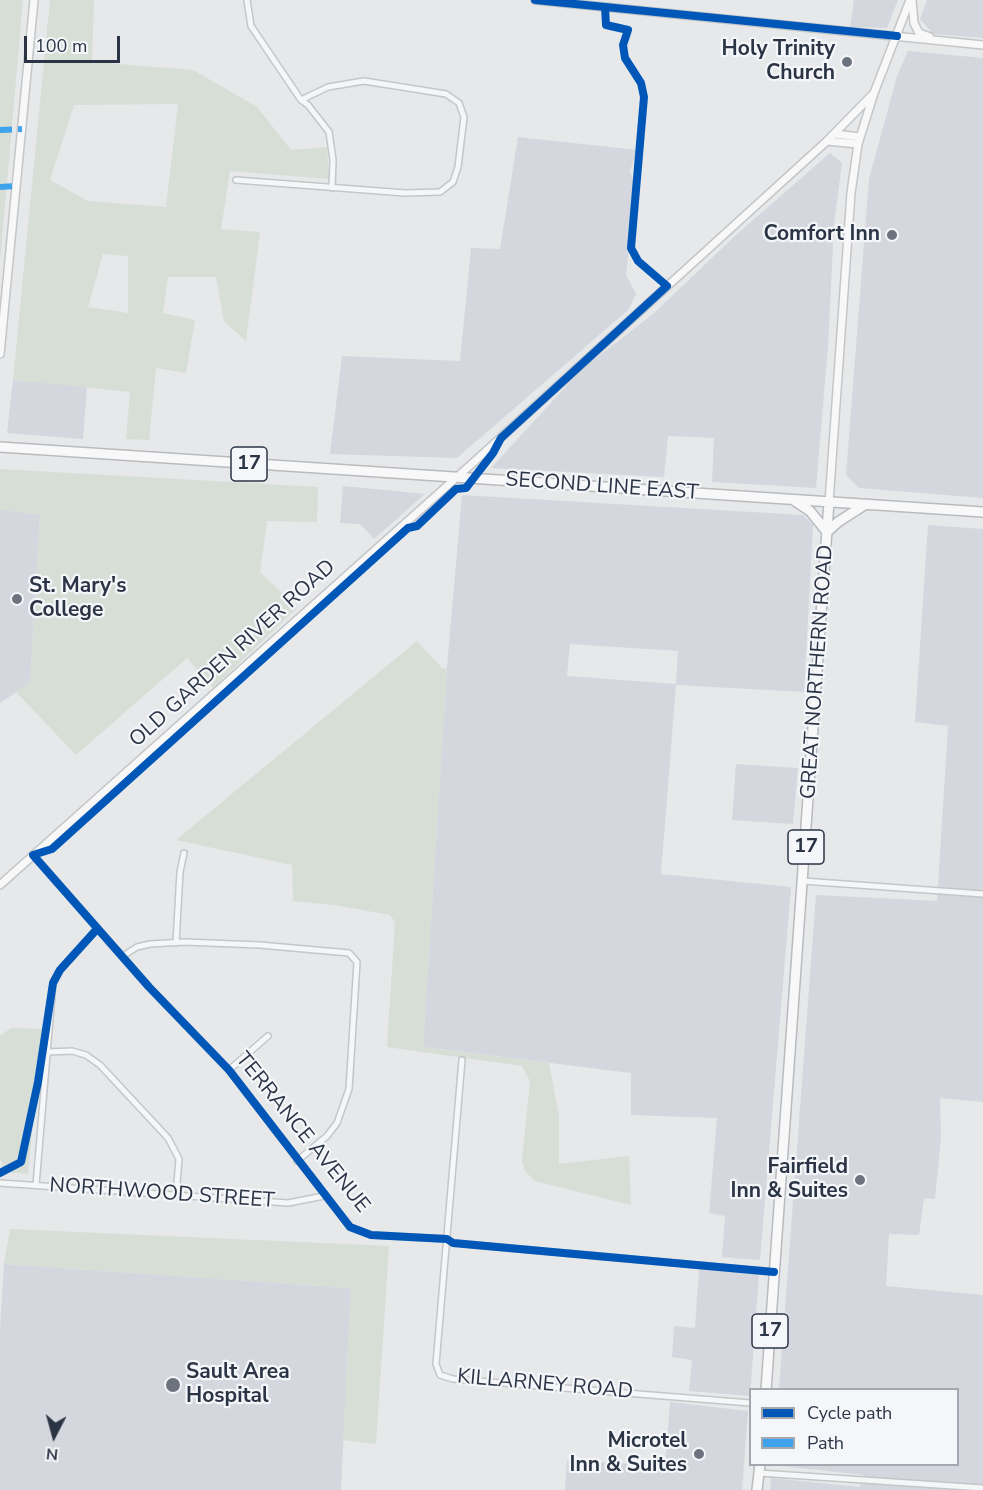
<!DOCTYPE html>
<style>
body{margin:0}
#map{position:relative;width:983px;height:1490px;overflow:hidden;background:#e6e8ea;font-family:"Nunito Sans",sans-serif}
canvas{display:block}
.legend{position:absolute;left:749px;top:1388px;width:210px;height:78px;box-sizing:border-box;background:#f4f6f9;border:2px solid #a4a8b1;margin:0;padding:8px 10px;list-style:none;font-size:18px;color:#2b3445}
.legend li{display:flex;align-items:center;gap:12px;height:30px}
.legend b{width:30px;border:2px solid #a4a8b1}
.north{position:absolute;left:24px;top:1406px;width:60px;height:60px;-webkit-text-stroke:4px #f4f6f9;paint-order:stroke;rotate:186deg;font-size:16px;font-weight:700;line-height:24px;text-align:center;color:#2b3445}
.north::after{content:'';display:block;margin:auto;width:21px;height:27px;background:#2b3445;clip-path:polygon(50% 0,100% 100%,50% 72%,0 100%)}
.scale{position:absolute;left:24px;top:36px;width:96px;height:27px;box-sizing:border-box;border:3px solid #2b3445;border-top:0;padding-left:8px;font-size:18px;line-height:21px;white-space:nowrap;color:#2b3445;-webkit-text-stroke:4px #f4f6f9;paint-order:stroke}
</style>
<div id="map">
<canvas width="983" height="1490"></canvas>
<ul class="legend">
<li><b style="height:8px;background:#0057b8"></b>Cycle path</li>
<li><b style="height:8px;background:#3ea3ec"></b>Path</li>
</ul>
<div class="north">N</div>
<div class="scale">100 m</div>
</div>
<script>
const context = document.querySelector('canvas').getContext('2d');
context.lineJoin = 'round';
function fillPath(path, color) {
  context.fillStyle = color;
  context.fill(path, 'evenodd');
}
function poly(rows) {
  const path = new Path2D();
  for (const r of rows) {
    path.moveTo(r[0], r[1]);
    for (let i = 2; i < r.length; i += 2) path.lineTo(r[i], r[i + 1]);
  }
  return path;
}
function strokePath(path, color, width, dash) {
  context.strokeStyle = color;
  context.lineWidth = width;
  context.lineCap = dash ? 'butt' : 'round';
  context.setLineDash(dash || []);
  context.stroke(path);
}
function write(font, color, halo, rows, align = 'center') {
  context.font = font + ' "Nunito Sans",sans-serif';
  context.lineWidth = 4.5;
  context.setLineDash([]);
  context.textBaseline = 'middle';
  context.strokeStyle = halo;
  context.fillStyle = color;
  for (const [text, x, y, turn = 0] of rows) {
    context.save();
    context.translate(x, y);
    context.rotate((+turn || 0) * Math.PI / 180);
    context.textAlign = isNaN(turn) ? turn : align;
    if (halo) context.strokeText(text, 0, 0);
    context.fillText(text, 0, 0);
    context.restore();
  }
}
fillPath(poly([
 [854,0,898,0,887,28,850,27],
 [927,0,983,0,983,38,933,34,920,19],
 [908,51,983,58,983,498,859,488,846,475,869,179,897,76],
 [518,137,637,150,630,171,636,187,626,275,636,294,628,310,457,458,330,454,342,356,460,361,471,248,500,249],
 [830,153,842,163,834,223,828,346,816,488,712,482,714,438,668,436,664,477,491,468,582,369,653,314,736,235],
 [13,380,87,386,83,439,7,433],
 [343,486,425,494,374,539,360,524,340,523],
 [462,495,803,515,813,525,804,692,676,685,661,874,791,887,760,1260,722,1257,725,1216,709,1213,717,1118,631,1115,631,1073,423,1047,447,667],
 [570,644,678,651,676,684,567,676],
 [0,509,40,515,30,683,0,703],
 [928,525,983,529,983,1102,940,1098,941,1138,935,1199,924,1198,919,1235,889,1234,886,1286,983,1295,983,1490,770,1490,771,1478,860,1487,863,1475,774,1465,958,1464,958,1390,779,1389,816,895,937,901,948,726,915,722],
 [736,764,798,768,793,824,732,820],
 [4,1264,351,1288,341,1490,0,1490,0,1330],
 [699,1269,759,1274,750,1396,689,1391,692,1360,672,1357,674,1326,695,1328],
 [670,1402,748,1411,742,1490,565,1490,567,1460,665,1466]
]), '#d4d7dd');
fillPath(poly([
 [0,0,23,0,0,262],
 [50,0,94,0,92,62,193,70,257,107,291,150,327,147,329,179,230,171,221,229,260,232,246,341,224,321,216,277,168,277,163,313,195,320,186,373,156,368,149,440,126,439,130,392,13,380],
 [178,104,166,207,88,201,50,180,74,105],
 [103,254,128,256,128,313,88,307],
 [0,469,318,487,317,522,267,521,260,572,297,608,213,688,187,658,76,755,16,692,30,682,40,515,0,509],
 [417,641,443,669,447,667,423,1047,549,1063,559,1117,559,1164,629,1156,631,1205,535,1181,525,1171,522,1161,530,1081,522,1066,387,1047,395,922,390,915,334,905,293,901,292,865,176,840],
 [11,1028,42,1029,28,1174,0,1172,3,1164,0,1158,0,1036],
 [10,1229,389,1246,376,1444,343,1440,351,1288,4,1264]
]), '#d6ded6');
const street = poly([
 [247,0,251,26,301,100,308,105,329,132,333,160,332,188],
 [236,180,405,193,440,192,453,182,458,167,464,117,459,103,446,94,364,81,328,87,301,100],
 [33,855,149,987,229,1070,350,1227,371,1235,447,1239,453,1243,774,1272],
 [803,881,983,894],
 [176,943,180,872,184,853],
 [123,956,137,947,150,944,184,942,260,945,349,953,357,962,349,1089,337,1123,327,1136,297,1161],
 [48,1052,72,1051,86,1055,100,1065,168,1138,179,1159,176,1195],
 [462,1060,436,1364,440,1375,453,1379,750,1403],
 [229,1070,268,1036],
 [0,1183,288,1203,324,1196],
 [36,1185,53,983,60,970,97,929],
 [759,1473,983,1488]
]);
const secondary = poly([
 [535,0,983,45],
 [912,0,914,23,919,33,930,37],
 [835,134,860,137],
 [827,141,858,144],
 [0,354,34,0],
 [829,502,851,193,858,144,874,93,910,0],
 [0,885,475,461,827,141,874,93]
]);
const highway = poly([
 [0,447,983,512],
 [795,501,810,511,827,532],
 [827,532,838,522,866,504],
 [766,1390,829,502],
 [757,1490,760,1464]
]);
strokePath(street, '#c4c6c8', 8);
strokePath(secondary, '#c4c6c8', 10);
strokePath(highway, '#b8bbbf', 12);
strokePath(street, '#f5f6f7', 5);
strokePath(secondary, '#f8f8f8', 7);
strokePath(highway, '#f8f8f8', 9);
strokePath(poly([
 [0,130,22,129],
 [0,187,16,186]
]), '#3ea3ec', 6, [12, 6]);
strokePath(poly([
 [535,0,897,36],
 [605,7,606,25,628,30,623,45,625,58,641,83,644,97,631,248,638,261,667,286,501,438,493,453,466,488,456,489,417,526,408,528,52,849,33,855,149,987,229,1070,350,1227,371,1235,447,1239,453,1243,774,1272],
 [0,1173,21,1162,38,1082,53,983,60,970,97,929]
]), '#0057b8', 8);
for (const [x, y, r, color] of [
 [847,62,6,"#6c737f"],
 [892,235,6,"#6c737f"],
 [17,599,6,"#6c737f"],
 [860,1180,6,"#6c737f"],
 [173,1385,8,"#6c737f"],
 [699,1454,6,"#6c737f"]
]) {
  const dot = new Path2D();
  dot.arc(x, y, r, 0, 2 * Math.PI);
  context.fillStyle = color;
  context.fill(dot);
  strokePath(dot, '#f4f6f9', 2);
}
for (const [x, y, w] of [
 [249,464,36],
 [806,847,36],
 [770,1331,36]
]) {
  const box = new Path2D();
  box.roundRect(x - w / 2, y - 17, w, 34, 4.5);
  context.fillStyle = '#f4f6f9';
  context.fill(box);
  strokePath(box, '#2b3445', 1.5);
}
write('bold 20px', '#2b3445', null, [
 ["17",249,464],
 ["17",806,847],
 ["17",770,1331]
]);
write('bold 21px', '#2b3445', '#f4f6f9', [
 ["Holy Trinity",835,50],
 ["Church",835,74],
 ["Comfort Inn",880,235],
 ["St. Mary's",29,587,"left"],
 ["College",29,611,"left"],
 ["Fairfield",848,1168],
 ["Inn & Suites",848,1192],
 ["Sault Area",186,1373,"left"],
 ["Hospital",186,1397,"left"],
 ["Microtel",687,1442],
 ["Inn & Suites",687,1466]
], 'right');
write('21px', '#2b3445', '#f4f6f9', [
 ["SECOND LINE EAST",602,487,4],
 ["OLD GARDEN RIVER ROAD",233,654,-42],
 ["GREAT NORTHERN ROAD",818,672,-86],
 ["TERRANCE AVENUE",302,1133,51],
 ["NORTHWOOD STREET",162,1194,4],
 ["KILLARNEY ROAD",545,1385,5]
]);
</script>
